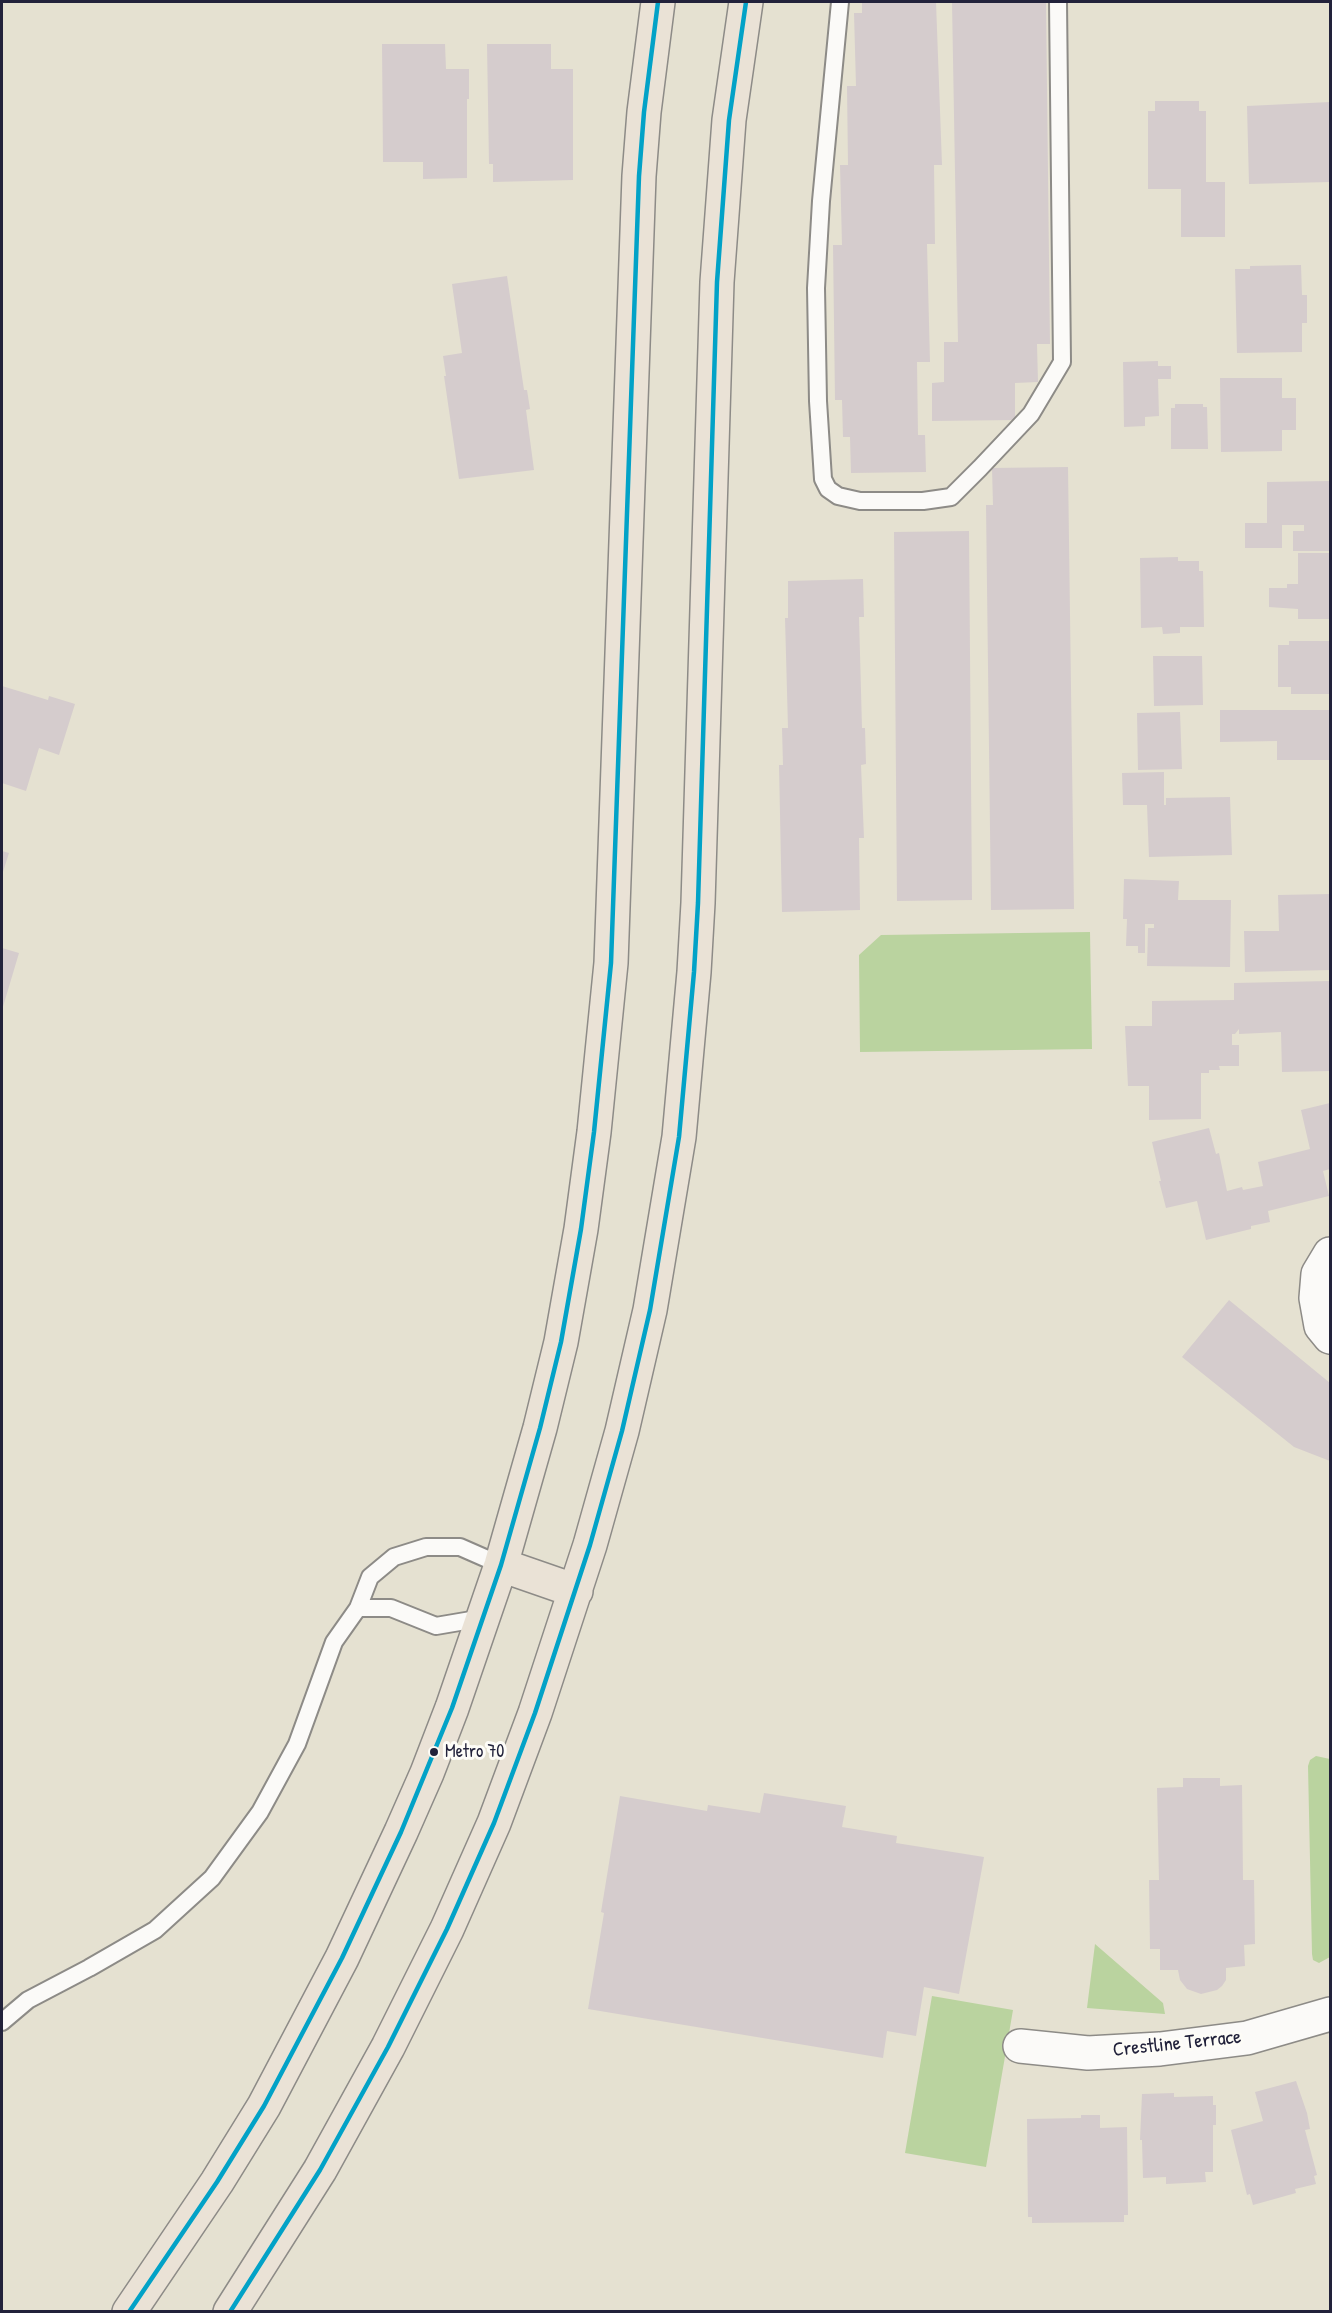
<!DOCTYPE html>
<style>
body{margin:0}
#map{position:relative;width:1332px;height:2313px;overflow:hidden;background:#e5e1d1;font-family:"Patrick Hand",sans-serif}
canvas{display:block}
.frame{position:absolute;inset:0;border:3px solid #22223b;pointer-events:none}
</style>
<div id="map">
<canvas width="1332" height="2313"></canvas>
<div class="frame"></div>
</div>
<script>
const context = document.querySelector('canvas').getContext('2d');
context.lineJoin = 'round';
function fillPath(path, color) {
  context.fillStyle = color;
  context.fill(path, 'evenodd');
}
function poly(rows) {
  const path = new Path2D();
  for (const r of rows) {
    path.moveTo(r[0], r[1]);
    for (let i = 2; i < r.length; i += 2) path.lineTo(r[i], r[i + 1]);
  }
  return path;
}
function strokePath(path, color, width, dash) {
  context.strokeStyle = color;
  context.lineWidth = width;
  context.lineCap = dash ? 'butt' : 'round';
  context.setLineDash(dash || []);
  context.stroke(path);
}
function write(font, color, halo, rows, align = 'center') {
  context.font = font + ' "Patrick Hand",sans-serif';
  context.lineWidth = 6;
  context.setLineDash([]);
  context.textBaseline = 'middle';
  context.strokeStyle = halo;
  context.fillStyle = color;
  for (const [text, x, y, turn = 0] of rows) {
    context.save();
    context.translate(x, y);
    context.rotate((+turn || 0) * Math.PI / 180);
    context.textAlign = isNaN(turn) ? turn : align;
    if (halo) context.strokeText(text, 0, 0);
    context.fillText(text, 0, 0);
    context.restore();
  }
}
fillPath(poly([
 [1090,932,1092,1049,860,1052,859,955,881,935],
 [1316,1756,1330,1759,1330,1957,1319,1963,1313,1960,1312,1954,1308,1766,1310,1760],
 [1095,1944,1163,2003,1165,2014,1087,2008],
 [932,1996,1013,2010,986,2167,905,2153]
]), '#bad39f');
fillPath(poly([
 [862,2,936,2,942,165,934,165,935,244,927,244,930,362,917,362,918,435,925,435,926,472,851,473,850,437,843,437,842,400,835,400,833,245,842,245,840,165,848,165,847,86,856,86,854,13,862,13],
 [952,2,1046,2,1050,344,1037,344,1038,382,1015,383,1015,420,932,421,932,383,944,382,944,342,958,342],
 [382,44,445,44,446,69,469,69,469,99,467,99,467,178,423,179,423,162,383,162],
 [487,44,551,44,551,69,573,69,573,180,493,182,493,164,489,164],
 [1155,101,1199,101,1199,111,1206,111,1206,182,1225,182,1225,237,1181,237,1181,189,1148,189,1148,111,1155,111],
 [1330,102,1330,182,1249,184,1247,106],
 [1301,265,1302,295,1307,295,1307,323,1302,323,1302,352,1237,353,1235,269,1250,269,1250,266],
 [507,276,524,390,527,390,530,409,526,410,534,470,459,479,444,376,446,376,443,356,462,353,452,284],
 [1158,361,1158,366,1171,366,1171,379,1158,379,1159,416,1145,417,1145,426,1124,427,1123,362],
 [1220,378,1282,378,1282,398,1296,398,1296,430,1282,430,1282,451,1221,452],
 [1175,404,1203,404,1203,407,1207,407,1208,449,1171,449,1171,408,1175,408],
 [1068,467,1074,909,991,910,986,505,993,505,992,468],
 [1330,481,1330,551,1293,551,1293,531,1304,531,1304,525,1282,525,1282,548,1245,548,1245,523,1267,523,1267,482],
 [969,531,972,900,897,901,894,532],
 [1298,553,1330,553,1330,619,1298,619,1298,609,1269,607,1269,588,1287,588,1287,584,1298,584],
 [1178,557,1178,561,1199,561,1199,571,1203,571,1204,627,1180,627,1180,633,1163,634,1162,627,1141,628,1140,558],
 [863,579,864,617,859,617,862,728,865,728,866,764,861,765,864,838,859,838,860,910,782,912,779,765,783,765,782,728,788,728,785,618,788,618,788,581],
 [1289,641,1330,641,1330,694,1291,694,1291,687,1278,687,1278,645,1289,645],
 [1153,656,1202,656,1203,705,1154,706],
 [2,686,48,700,49,696,75,704,59,755,39,748,26,791,2,783],
 [1220,710,1330,710,1330,760,1277,760,1277,741,1220,742],
 [1180,712,1182,769,1138,770,1137,713],
 [1164,772,1164,805,1166,805,1166,798,1230,797,1232,855,1149,857,1147,805,1123,805,1122,773],
 [2,851,9,853,2,875],
 [1124,879,1179,881,1178,900,1231,900,1230,967,1147,966,1148,928,1154,928,1154,924,1145,924,1145,953,1138,953,1138,946,1126,946,1127,919,1123,919],
 [1330,894,1330,970,1245,972,1244,931,1279,931,1278,895],
 [2,948,19,953,2,1010],
 [1330,981,1330,1071,1282,1072,1281,1032,1239,1034,1239,1029,1235,1034,1232,1034,1232,1045,1239,1045,1239,1066,1219,1066,1220,1070,1209,1070,1209,1073,1201,1073,1201,1119,1149,1120,1149,1086,1128,1086,1125,1026,1152,1026,1152,1001,1234,1000,1234,983],
 [1330,1103,1330,1169,1323,1171,1329,1196,1268,1211,1270,1222,1251,1226,1251,1229,1206,1240,1197,1201,1166,1208,1159,1181,1161,1181,1152,1142,1209,1128,1216,1154,1219,1153,1227,1191,1242,1187,1243,1190,1263,1186,1258,1162,1310,1149,1301,1110],
 [1229,1300,1330,1383,1330,1461,1294,1447,1182,1357],
 [1183,1778,1220,1778,1220,1786,1242,1785,1243,1880,1254,1880,1255,1944,1244,1945,1245,1966,1226,1968,1226,1980,1222,1986,1217,1990,1201,1994,1187,1989,1180,1980,1178,1970,1160,1970,1160,1949,1150,1949,1149,1880,1159,1880,1157,1788,1183,1787],
 [764,1793,846,1806,842,1827,897,1836,896,1843,984,1857,959,1994,924,1987,916,2036,887,2031,883,2058,588,2009,604,1913,601,1912,620,1796,707,1811,708,1805,760,1813],
 [1296,2081,1307,2113,1310,2129,1305,2130,1317,2175,1314,2176,1316,2184,1295,2189,1296,2193,1253,2205,1250,2194,1247,2195,1231,2130,1263,2121,1255,2092],
 [1174,2093,1174,2097,1213,2096,1213,2105,1216,2105,1216,2125,1213,2125,1213,2172,1205,2172,1206,2182,1166,2184,1166,2177,1143,2178,1142,2140,1140,2140,1142,2094],
 [1081,2115,1100,2115,1100,2128,1127,2127,1128,2215,1124,2215,1124,2222,1032,2223,1032,2217,1028,2217,1027,2119,1081,2118]
]), '#d5cccd');
const lane = poly([
 [840,2,821,201,816,288,818,401,823,479,828,489,838,496,860,501,923,501,951,497,980,468,1031,414,1062,362,1058,2],
 [358,1608,391,1608,436,1626,483,1618],
 [2,2022,28,2000,89,1968,155,1930,212,1878,260,1812,297,1744,334,1642,358,1608,370,1577,394,1557,426,1547,460,1547,501,1565]
]);
const street = poly([
 [1330,1254,1318,1274,1316,1298,1321,1326,1330,1337],
 [1020,2046,1088,2053,1160,2049,1247,2038,1330,2014]
]);
const primary = poly([
 [501,1565,576,1591],
 [129,2312,217,2182,264,2106,342,1958,401,1832,427,1773,452,1708,501,1565,540,1428,561,1342,581,1229,594,1132,611,963,639,176,644,112,658,2],
 [230,2312,320,2170,388,2047,447,1929,494,1823,535,1713,590,1545,622,1431,650,1310,679,1137,694,972,698,903,717,282,729,120,746,2]
]);
strokePath(lane, '#8d8b87', 20);
strokePath(street, '#8d8b87', 36);
strokePath(primary, '#8d8b87', 36);
strokePath(lane, '#fbfaf8', 16);
strokePath(street, '#fbfaf8', 33);
strokePath(primary, '#eae2d6', 33);
strokePath(poly([
 [129,2312,217,2182,264,2106,342,1958,401,1832,452,1708,501,1565,540,1428,561,1342,581,1229,594,1132,611,963,639,176,644,112,658,2],
 [230,2312,320,2170,388,2047,447,1929,494,1823,535,1713,590,1545,622,1431,650,1310,679,1137,694,972,698,903,717,282,729,120,746,2]
]), '#02a2c7', 4.5);
for (const [x, y, r, color] of [
 [434,1752,5,"#22223b"]
]) {
  const dot = new Path2D();
  dot.arc(x, y, r, 0, 2 * Math.PI);
  context.fillStyle = color;
  context.fill(dot);
  strokePath(dot, '#fdfcf7', 2);
}
write('18px', '#22223b', '#fdfcf7', [
 ["Metro 70",445,1752]
], 'left');
write('20px', '#22223b', '#fdfcf7', [
 ["Crestline Terrace",1177,2044,-6]
]);
</script>
